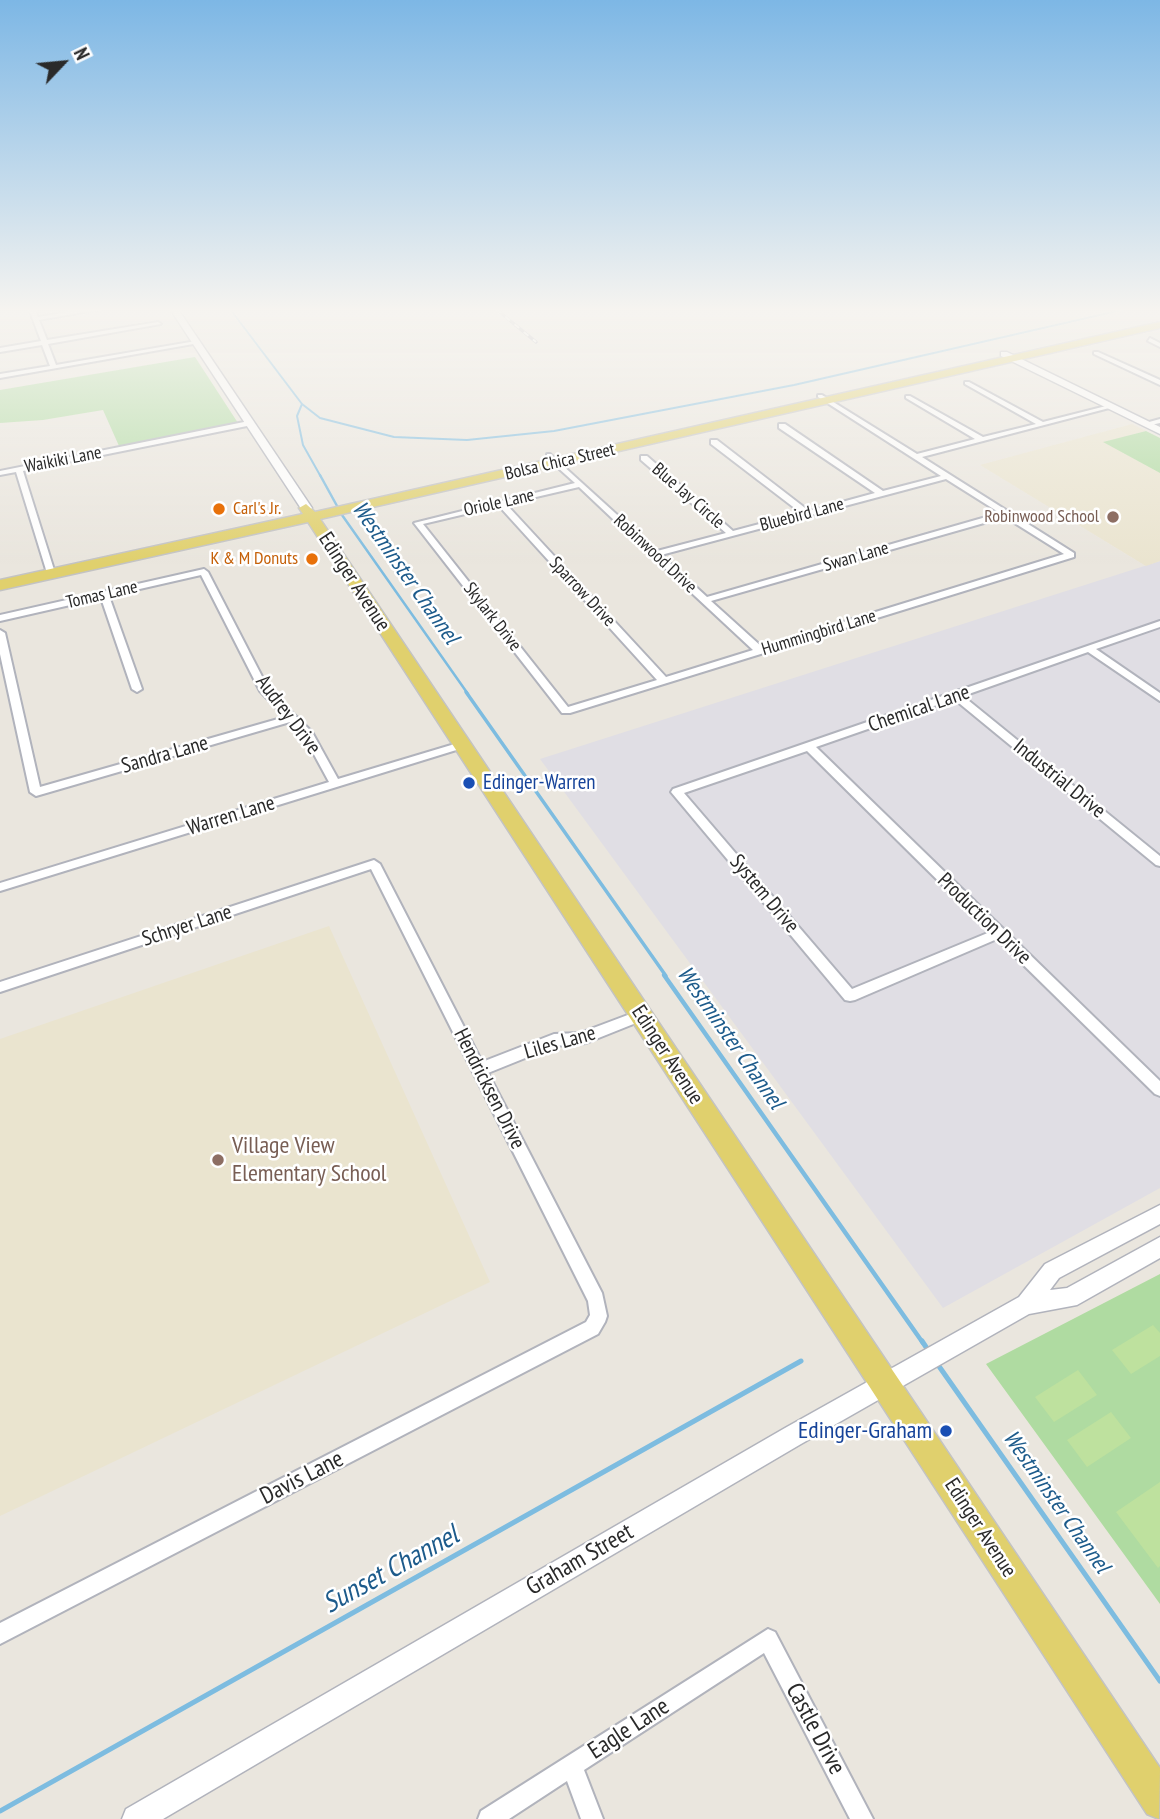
<!DOCTYPE html>
<style>
body{margin:0}
#map{position:relative;width:1160px;height:1819px;overflow:hidden;background:#eae6de;font-family:"PT Sans Narrow",sans-serif}
canvas{display:block}
.north{position:absolute;left:28px;top:28px;width:70px;height:70px;-webkit-text-stroke:5px #fff;paint-order:stroke;rotate:64deg;font-size:19px;font-weight:700;line-height:28px;text-align:center;color:#2a2a2a}
.north::after{content:'';display:block;margin:auto;width:24px;height:32px;background:#2a2a2a;clip-path:polygon(50% 0,100% 100%,50% 72%,0 100%)}
</style>
<div id="map">
<canvas width="1160" height="1819"></canvas>
<div class="north">N</div>
</div>
<script>
const context = document.querySelector('canvas').getContext('2d');
context.lineJoin = 'round';
function fillPath(path, color) {
  context.fillStyle = color;
  context.fill(path, 'evenodd');
}
function poly(rows) {
  const path = new Path2D();
  for (const r of rows) {
    path.moveTo(r[0], r[1]);
    for (let i = 2; i < r.length; i += 2) path.lineTo(r[i], r[i + 1]);
  }
  return path;
}
function strokePath(path, color, width, dash) {
  context.strokeStyle = color;
  context.lineWidth = width;
  context.lineCap = dash ? 'butt' : 'round';
  context.setLineDash(dash || []);
  context.stroke(path);
}
function write(font, color, halo, rows, align = 'center') {
  context.font = font + ' "PT Sans Narrow",sans-serif';
  context.lineWidth = 5;
  context.setLineDash([]);
  context.textBaseline = 'middle';
  context.strokeStyle = halo;
  context.fillStyle = color;
  for (const [text, x, y, turn = 0] of rows) {
    context.save();
    context.translate(x, y);
    context.rotate((+turn || 0) * Math.PI / 180);
    context.textAlign = isNaN(turn) ? turn : align;
    if (halo) context.strokeText(text, 0, 0);
    context.fillText(text, 0, 0);
    context.restore();
  }
}
fillPath(poly([
 [1160,561,1160,1188,943,1308,540,759]
]), '#e0dee4');
fillPath(poly([
 [1132,424,1146,431,1104,442,1160,473,1160,561,1146,566,980,465],
 [329,926,490,1282,0,1516,0,1039]
]), '#eae4cf');
fillPath(poly([
 [195,357,238,423,119,446,103,410,43,420,0,423,0,390],
 [1146,431,1160,438,1160,473,1103,442],
 [1160,1274,1160,1604,986,1364]
]), '#afdba1');
fillPath(poly([
 [1153,1325,1160,1333,1160,1356,1131,1374,1112,1350],
 [1078,1370,1097,1395,1054,1422,1035,1397],
 [1111,1412,1131,1438,1087,1467,1067,1440],
 [1160,1482,1160,1566,1158,1568,1116,1512]
]), '#bee19e');
strokePath(poly([
 [230,309,302,404,320,418,394,437,467,440,554,431,794,385,1126,309],
 [302,404,297,416,303,445,321,477]
]), '#7dbce0', 2);
strokePath(poly([
 [320,475,342,515,468,694]
]), '#7dbce0', 2.5);
strokePath(poly([
 [466,692,666,976]
]), '#7dbce0', 3.5);
strokePath(poly([
 [664,975,923,1343]
]), '#7dbce0', 4.5);
strokePath(poly([
 [922,1341,928,1350],
 [936,1362,1160,1681],
 [0,1811,801,1361]
]), '#7dbce0', 5);
const minor = poly([
 [29,309,35,309,38,317,86,309,101,309,39,320,47,340,158,322,161,324,48,344,56,365,196,341,199,343,0,378,0,374,50,366,42,345,0,352,0,348,41,341,29,309],
 [1150,338,1160,343,1160,347,1148,341,1150,338],
 [1094,352,1098,352,1160,380,1160,385,1094,354,1094,352],
 [965,382,969,382,1043,422,1110,405,1113,407,922,457,1074,553,1074,557,570,713,562,713,414,523,575,483,547,458,547,454,550,454,657,551,726,533,641,460,641,456,647,456,733,531,801,513,711,444,711,440,717,440,809,511,875,493,779,428,779,424,785,424,883,491,941,476,818,397,818,395,822,395,917,454,975,439,906,398,906,396,910,396,983,437,1036,424,965,384,965,382],
 [946,479,1000,513,707,597,661,555,946,479],
 [579,487,652,556,753,650,666,677,506,504,579,487],
 [499,506,657,680,568,707,423,524,499,506],
 [1005,517,1064,554,762,647,711,601,1005,517],
 [1160,419,1160,423,1146,426,1142,424,1160,419],
 [249,421,252,421,252,425,23,471,55,573,51,576,47,573,16,472,0,475,0,471,249,421],
 [204,569,208,572,269,690,312,732,338,779,458,743,466,743,467,745,466,747,0,891,0,883,329,782,304,736,290,722,36,796,30,792,0,654,0,630,5,633,40,787,285,717,260,691,201,575,109,596,142,689,137,692,132,689,101,598,0,621,0,615,204,569],
 [1160,621,1160,627,1096,649,1160,693,1160,701,1088,652,963,696,1160,856,1160,866,1156,865,954,699,816,747,1160,1081,1160,1096,1155,1094,997,939,855,1000,850,1001,845,1000,671,792,673,789,1160,621],
 [807,751,990,932,852,989,684,793,807,751],
 [374,860,380,864,482,1062,554,1034,580,1033,641,1010,646,1011,648,1015,646,1019,586,1043,555,1046,488,1073,602,1293,607,1316,605,1322,598,1334,0,1644,0,1623,586,1322,590,1315,588,1301,371,869,0,992,0,982,374,860],
 [768,1629,775,1632,873,1819,850,1819,764,1653,584,1770,603,1819,581,1819,567,1781,509,1819,478,1819,481,1811,768,1629]
]);
const tertiary = poly([
 [1001,352,1007,352,1160,427,1160,434,1001,356,1001,352],
 [1160,1205,1160,1224,1059,1278,1050,1290,1067,1288,1160,1237,1160,1258,1077,1305,1029,1314,801,1444,163,1819,122,1819,126,1809,785,1428,1019,1297,1045,1264,1160,1205]
]);
const secondary = poly([
 [170,309,178,309,312,508,310,510,302,510,170,309]
]);
const primary = poly([
 [1160,322,1160,328,320,519,1160,1768,1159,1819,1147,1814,308,522,0,590,0,580,303,514,299,508,306,504,315,512,1160,322]
]);
strokePath(minor, '#b1b3bc', 4);
strokePath(tertiary, '#b1b3bc', 3);
strokePath(secondary, '#b1b3bc', 3);
strokePath(primary, '#c3c3c3', 3);
fillPath(minor, '#fff');
fillPath(tertiary, '#fff');
fillPath(secondary, '#fff');
fillPath(primary, '#e0d06d');
const rail = poly([
 [496,309,536,342]
]);
strokePath(rail, '#a1a2b2', 3.5);
strokePath(rail, '#fff', 2, [6]);
const sky = context.createLinearGradient(0, 0, 0, 564);
sky.addColorStop(0, '#7db7e5');
sky.addColorStop(0.55, '#f6f4f0');
sky.addColorStop(1, '#f6f4f000');
context.fillStyle = sky;
context.fillRect(0, 0, 1160, 564);
for (const [x, y, r, color] of [
 [219,509,7,"#e8710a"],
 [1113,517,7,"#8d6e63"],
 [312,559,7,"#e8710a"],
 [469,783,7,"#1a4fb4"],
 [218,1160,7,"#8d6e63"],
 [946,1431,7,"#1a4fb4"]
]) {
  const dot = new Path2D();
  dot.arc(x, y, r, 0, 2 * Math.PI);
  context.fillStyle = color;
  context.fill(dot);
  strokePath(dot, '#fff', 2.5);
}
write('18px', '#2a2a2a', '#fff', [
 ["Waikiki Lane",63,460,-11],
 ["Bolsa Chica Street",560,462,-13],
 ["Blue Jay Circle",688,496,41],
 ["Oriole Lane",499,503,-13],
 ["Bluebird Lane",802,515,-15],
 ["Robinwood Drive",655,554,43],
 ["Swan Lane",856,557,-16],
 ["Sparrow Drive",582,592,47],
 ["Tomas Lane",102,595,-13],
 ["Skylark Drive",492,617,52],
 ["Hummingbird Lane",819,633,-17]
]);
write('18px', '#c56008', '#fff', [
 ["Carl's Jr.",233,509],
 ["K & M Donuts",298,559,"right"]
], 'left');
write('18px', '#785e54', '#fff', [
 ["Robinwood School",1099,517]
], 'right');
write('21px', '#2a2a2a', '#fff', [
 ["Edinger Avenue",354,582,57],
 ["Chemical Lane",919,709,-19],
 ["Audrey Drive",288,715,53],
 ["Sandra Lane",165,755,-16],
 ["Industrial Drive",1059,779,39],
 ["Warren Lane",231,816,-17],
 ["System Drive",764,894,50],
 ["Production Drive",984,919,44],
 ["Schryer Lane",187,926,-18],
 ["Liles Lane",560,1043,-16],
 ["Edinger Avenue",667,1055,57],
 ["Hendricksen Drive",489,1089,63],
 ["Edinger Avenue",980,1528,57]
]);
write('21px', '#164399', '#fff', [
 ["Edinger-Warren",483,783]
], 'left');
write('italic 23px', '#1d5b8b', '#fff', [
 ["Westminster Channel",405,573,55],
 ["Westminster Channel",730,1038,55],
 ["Westminster Channel",1056,1502,55]
]);
write('24px', '#785e54', '#fff', [
 ["Village View",232,1146],
 ["Elementary School",232,1174]
], 'left');
write('24px', '#164399', '#fff', [
 ["Edinger-Graham",932,1431]
], 'right');
write('24px', '#2a2a2a', '#fff', [
 ["Davis Lane",302,1478,-27],
 ["Graham Street",580,1560,-30],
 ["Eagle Lane",629,1729,-33],
 ["Castle Drive",815,1729,62]
]);
write('italic 28px', '#1d5b8b', '#fff', [
 ["Sunset Channel",391,1570,-29]
]);
</script>
